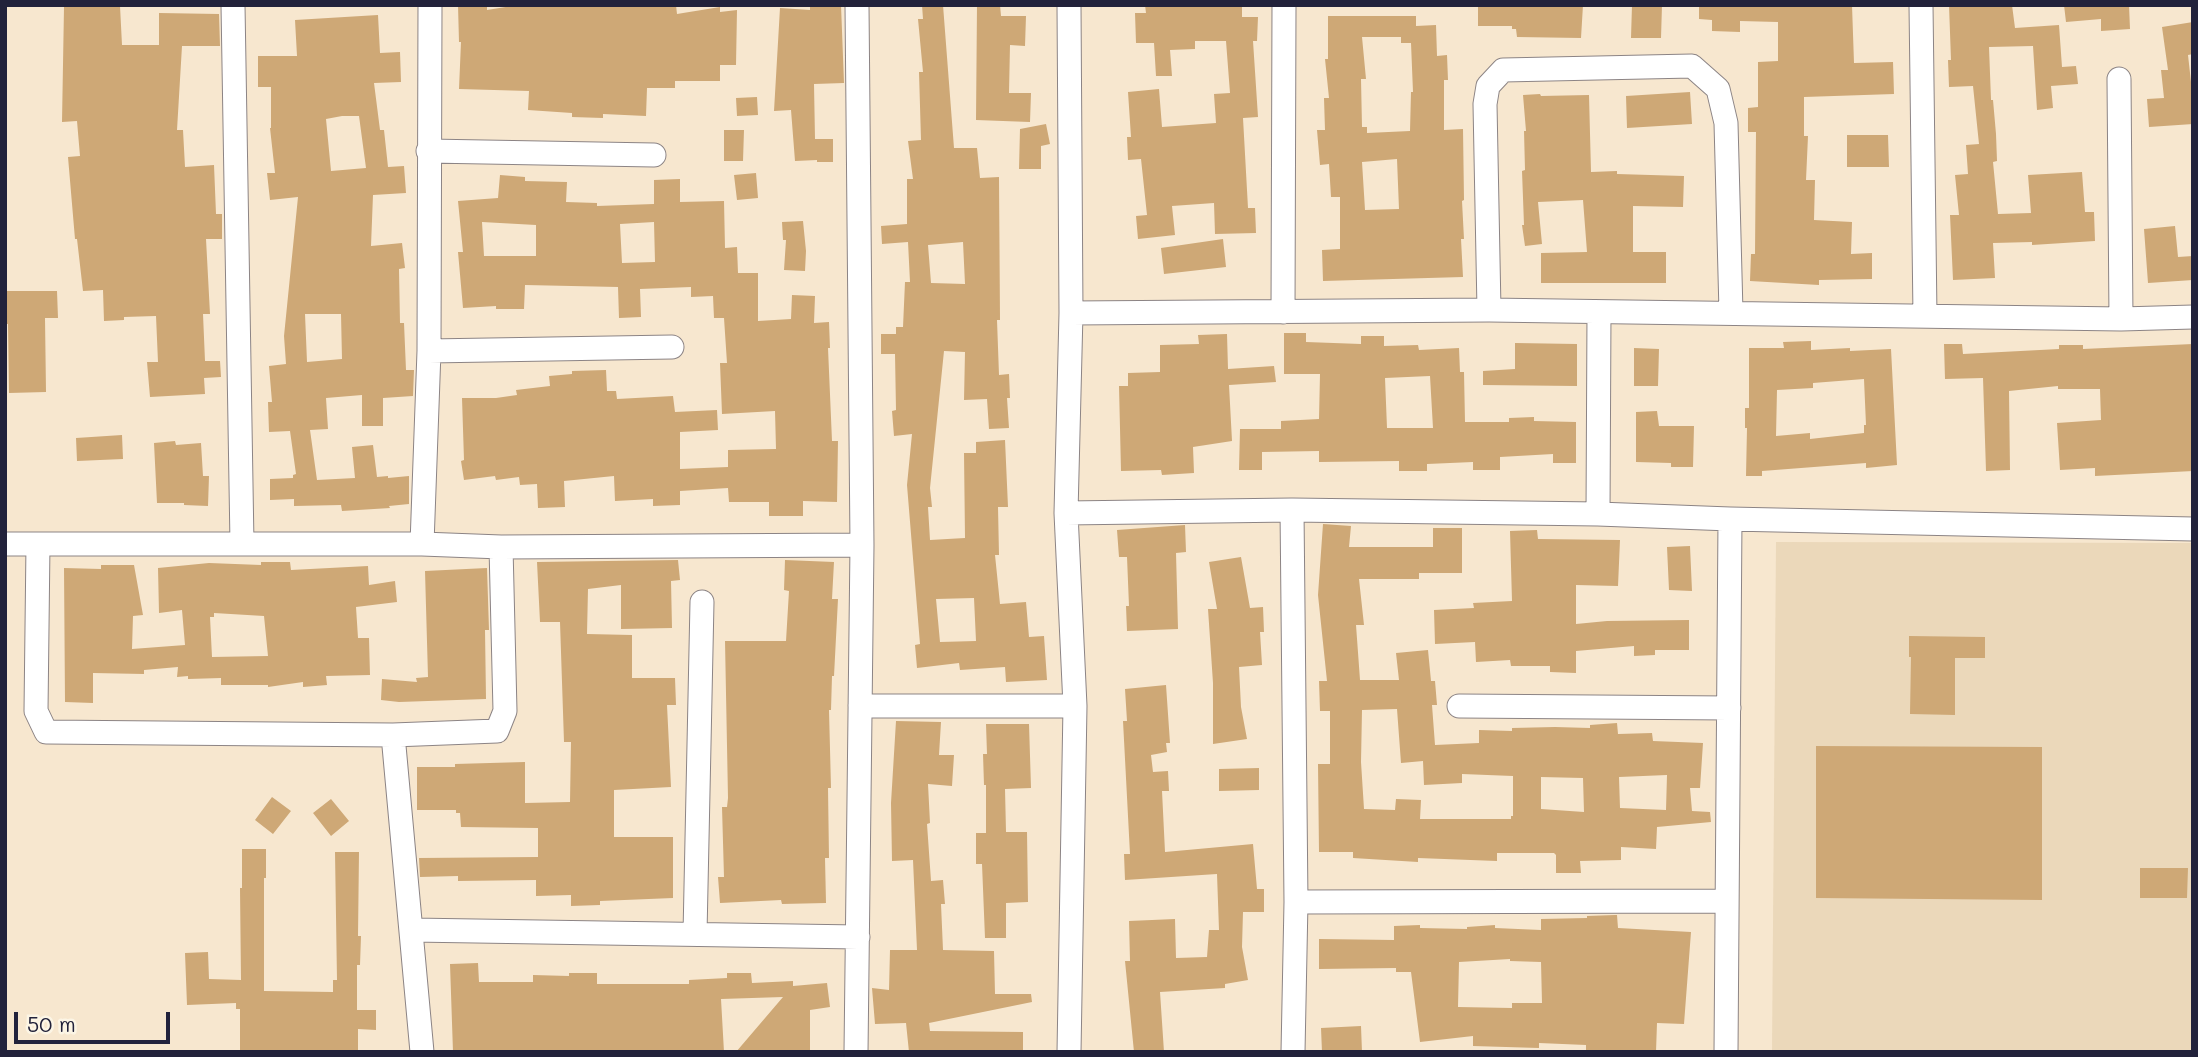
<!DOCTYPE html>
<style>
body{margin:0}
#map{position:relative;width:2198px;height:1057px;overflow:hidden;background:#f7e7cf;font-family:Mali,sans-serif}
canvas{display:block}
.frame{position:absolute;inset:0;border:7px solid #22223b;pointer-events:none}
.scale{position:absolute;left:14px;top:1012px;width:156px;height:32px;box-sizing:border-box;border:4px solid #22223b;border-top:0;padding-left:9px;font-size:21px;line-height:24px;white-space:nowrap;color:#22223b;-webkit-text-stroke:5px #fcf5e5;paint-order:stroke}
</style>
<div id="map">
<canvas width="2198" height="1057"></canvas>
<div class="frame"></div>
<div class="scale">50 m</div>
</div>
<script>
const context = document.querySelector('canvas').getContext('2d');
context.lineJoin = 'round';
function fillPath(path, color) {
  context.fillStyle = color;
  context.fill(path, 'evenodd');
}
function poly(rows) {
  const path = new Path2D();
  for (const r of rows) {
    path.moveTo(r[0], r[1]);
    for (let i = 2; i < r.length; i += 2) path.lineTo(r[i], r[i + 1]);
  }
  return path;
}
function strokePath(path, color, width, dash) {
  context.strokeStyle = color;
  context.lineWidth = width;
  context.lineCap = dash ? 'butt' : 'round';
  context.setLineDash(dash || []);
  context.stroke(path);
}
fillPath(poly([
 [1776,542,2193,543,2193,1052,1772,1052]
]), '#ebd8ba');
fillPath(poly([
 [458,5,487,5,487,10,518,5,676,5,677,14,720,7,720,12,737,10,736,65,720,65,720,81,675,81,675,88,647,88,646,116,603,114,603,118,572,117,572,113,528,110,529,91,459,89,461,42,459,42],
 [810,5,841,5,844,83,814,84,815,139,833,139,833,162,817,162,817,160,795,161,791,110,774,111,780,8,810,10],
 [922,5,943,5,954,148,977,148,980,178,999,177,1000,320,997,320,999,375,1009,374,1010,398,1007,398,1009,428,989,429,987,399,964,400,965,352,944,351,930,488,932,507,928,507,930,540,965,538,964,453,976,453,976,442,1005,440,1008,507,998,507,999,555,995,555,1000,604,1026,602,1029,637,1044,636,1047,680,1006,682,1005,667,960,670,959,663,917,668,915,645,920,644,907,485,912,434,894,436,892,411,896,410,895,354,881,354,881,334,896,334,896,327,903,327,905,282,910,282,908,242,882,244,881,226,907,224,907,179,913,179,908,141,921,140,919,72,923,72,918,19,923,19],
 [963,242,965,284,931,283,928,245],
 [974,598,976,641,940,642,936,599],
 [977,5,1000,5,1001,16,1026,16,1025,46,1010,45,1009,93,1031,93,1030,122,976,120],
 [1145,5,1242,5,1242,17,1258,17,1257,41,1253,41,1258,117,1243,118,1248,208,1255,208,1256,233,1215,234,1214,203,1172,206,1175,235,1138,239,1136,216,1147,215,1141,159,1128,160,1127,137,1131,137,1128,92,1159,89,1162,127,1216,123,1214,94,1230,93,1226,41,1195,41,1195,49,1170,50,1172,76,1156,76,1154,43,1136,43,1135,13,1146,13],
 [1478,5,1583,5,1581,38,1517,37,1516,29,1512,29,1512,26,1478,26],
 [1632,5,1662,5,1661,38,1631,38],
 [1699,5,1852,5,1854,63,1893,62,1894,94,1804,97,1804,136,1808,136,1806,180,1815,180,1814,220,1852,222,1851,254,1872,253,1872,279,1819,280,1819,285,1750,281,1751,254,1755,254,1756,132,1748,132,1748,108,1758,107,1758,62,1778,61,1778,22,1740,21,1740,32,1712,31,1712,20,1699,19],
 [1949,5,2012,5,2015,28,2059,25,2062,67,2076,66,2078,84,2051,86,2053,108,2037,110,2033,46,1989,47,1991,100,1993,100,1996,134,1997,161,1993,162,1998,214,2031,213,2028,175,2082,172,2085,212,2094,212,2095,241,2032,245,2032,242,1993,243,1995,278,1953,280,1950,215,1959,215,1955,175,1968,174,1966,145,1979,144,1973,86,1949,87,1948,60,1951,60],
 [2064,5,2129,5,2130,29,2101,31,2101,19,2066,22],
 [120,6,122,45,159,45,159,13,219,14,220,46,182,46,177,130,183,130,185,167,214,165,216,214,222,214,222,239,206,239,210,314,203,314,205,361,220,361,221,377,204,378,205,394,150,397,147,362,158,362,156,316,124,317,124,320,104,321,103,290,83,291,77,239,75,239,68,157,80,156,77,121,62,122,64,7],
 [378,15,380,53,400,52,401,82,374,83,380,130,384,130,388,167,404,166,406,193,373,195,371,246,402,243,405,268,399,269,400,323,404,323,406,370,414,370,413,396,383,398,383,426,362,426,362,395,326,398,328,429,310,430,317,480,355,478,352,447,373,445,377,477,388,476,388,478,409,476,409,504,389,506,390,508,342,511,341,505,294,506,294,499,270,500,270,479,293,478,293,475,296,474,290,431,269,432,268,402,272,402,269,366,286,364,284,336,298,197,270,200,267,173,275,173,270,128,271,128,271,87,258,87,258,56,297,56,295,20],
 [342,116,359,116,366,168,331,171,326,119],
 [305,314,341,314,342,359,307,362],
 [1328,16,1416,16,1416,26,1436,25,1437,56,1447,55,1448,80,1444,80,1444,130,1463,129,1464,200,1462,201,1464,239,1461,239,1463,277,1323,281,1322,250,1340,249,1340,197,1331,197,1329,164,1320,165,1317,130,1325,130,1324,98,1329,98,1325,59,1328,59],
 [1362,37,1401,37,1401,43,1411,43,1413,92,1411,92,1410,131,1367,133,1367,127,1362,127,1361,79,1366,79],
 [1397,159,1399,209,1365,210,1362,162],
 [2193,22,2193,54,2188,55,2193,100,2193,124,2149,127,2147,99,2164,98,2161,70,2168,70,2162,27],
 [1690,92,1692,124,1627,128,1626,96],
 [1540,94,1541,96,1589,95,1591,172,1617,171,1617,174,1684,176,1683,207,1633,206,1633,252,1666,252,1666,283,1541,283,1541,253,1587,252,1583,200,1538,202,1542,244,1525,246,1522,225,1524,225,1522,171,1525,170,1524,131,1526,131,1523,95],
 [757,97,758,115,737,116,736,98],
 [1046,124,1050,144,1041,146,1041,169,1019,169,1020,129],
 [724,130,744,130,743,161,724,161],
 [1847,135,1888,135,1889,167,1847,167],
 [756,173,758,198,737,200,734,175],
 [500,175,525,177,525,181,567,182,566,202,597,203,597,206,654,204,654,180,680,179,680,202,724,201,725,248,737,247,738,273,758,273,758,321,791,319,792,295,815,296,814,323,829,322,830,348,828,348,832,441,838,441,837,502,803,501,803,516,769,516,769,502,729,502,728,488,680,491,680,505,653,506,653,499,615,501,614,476,564,481,565,507,538,508,537,484,520,485,519,477,496,480,495,476,464,480,461,461,464,460,462,398,496,398,517,395,516,390,550,386,549,376,572,374,572,371,606,370,607,391,616,391,617,399,673,396,675,412,717,410,718,430,680,432,680,469,728,467,728,450,776,449,775,411,722,414,720,363,727,363,724,318,714,318,713,296,691,297,691,287,640,289,641,317,619,318,618,287,525,285,524,309,496,309,496,306,463,308,458,252,463,252,458,201,498,198],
 [482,222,536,225,536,256,484,256],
 [654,222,655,262,622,263,620,224],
 [803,221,806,251,805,271,784,270,786,240,783,240,782,222],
 [2175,226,2178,257,2193,256,2193,280,2148,283,2144,229],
 [1223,239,1226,267,1164,274,1161,248],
 [5,291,57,291,58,318,45,318,46,392,9,393,8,324,5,324],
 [1284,333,1306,333,1306,342,1361,344,1361,336,1384,336,1384,346,1418,345,1419,350,1459,348,1460,372,1464,372,1465,422,1509,422,1509,418,1534,417,1534,421,1576,422,1576,463,1553,463,1553,454,1500,457,1500,470,1473,470,1473,462,1427,464,1427,471,1399,471,1399,461,1319,462,1319,451,1262,452,1262,470,1239,470,1240,429,1281,429,1281,421,1319,419,1320,374,1284,374],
 [1430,376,1433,428,1387,428,1385,378],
 [1227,334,1228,369,1274,366,1276,382,1229,385,1232,441,1193,447,1194,473,1162,475,1161,470,1121,471,1119,386,1128,386,1128,373,1160,372,1160,345,1199,344,1198,335],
 [1811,341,1811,350,1850,348,1850,351,1891,349,1897,465,1866,468,1866,463,1762,471,1762,476,1746,476,1747,428,1745,428,1745,408,1749,408,1749,348,1784,348,1783,342],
 [1864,379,1866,425,1864,425,1864,433,1810,439,1810,433,1776,436,1777,390,1813,388,1813,383],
 [1515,343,1577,344,1577,386,1483,385,1483,371,1515,369],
 [1944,344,1962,344,1963,354,2059,349,2059,345,2083,345,2083,349,2193,344,2193,471,2095,476,2095,468,2060,470,2057,423,2101,420,2100,389,2058,389,2058,386,2009,391,2010,470,1986,471,1983,378,1945,379],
 [1634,348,1659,349,1658,386,1634,386],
 [1657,411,1659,426,1694,426,1693,467,1671,467,1671,463,1636,462,1636,412],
 [122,435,123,459,77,461,76,438],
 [175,441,176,445,201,443,203,476,209,476,208,506,184,505,184,503,157,503,154,443],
 [1323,524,1351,526,1349,547,1433,547,1433,528,1462,528,1462,573,1419,573,1419,579,1359,579,1364,625,1356,625,1360,680,1399,680,1396,653,1428,650,1431,681,1435,681,1437,705,1432,705,1435,745,1479,743,1479,730,1512,731,1512,728,1555,727,1590,728,1590,725,1617,723,1618,734,1652,733,1653,741,1703,743,1700,788,1690,788,1692,811,1710,812,1711,822,1657,827,1656,849,1621,847,1621,860,1580,861,1581,873,1556,873,1556,855,1554,853,1497,853,1497,861,1418,858,1418,862,1353,858,1353,852,1319,852,1318,764,1330,764,1330,711,1320,711,1319,681,1327,681,1318,595],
 [1397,709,1401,763,1423,761,1424,785,1462,783,1462,774,1513,776,1513,816,1511,816,1511,819,1420,819,1421,800,1396,799,1395,810,1364,809,1361,762,1362,710],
 [1667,775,1666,810,1620,808,1619,777],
 [1541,777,1583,778,1584,812,1541,809],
 [1185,525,1186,552,1176,553,1178,629,1127,631,1126,606,1129,606,1127,557,1119,557,1117,530],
 [1537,530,1538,539,1620,540,1618,586,1576,585,1576,624,1607,621,1689,620,1689,650,1655,650,1655,655,1634,656,1634,646,1576,651,1576,673,1550,672,1550,666,1511,666,1510,660,1476,662,1475,642,1435,644,1434,610,1474,608,1473,603,1512,601,1510,531],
 [1690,546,1692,591,1669,590,1667,547],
 [1241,557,1250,608,1263,607,1264,632,1260,632,1262,665,1239,667,1241,707,1247,739,1213,744,1213,683,1208,609,1217,609,1209,562],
 [678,560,680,580,671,581,672,628,621,629,621,585,588,589,587,634,632,635,632,678,675,678,676,705,667,705,671,787,614,790,614,837,673,837,673,898,600,901,600,905,571,906,571,895,536,896,536,880,458,881,458,876,420,877,419,858,538,857,538,828,461,827,460,813,456,813,456,810,417,810,417,767,455,767,455,764,525,762,525,803,570,802,571,742,564,742,560,622,540,622,537,562],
 [785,560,834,562,832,599,838,599,834,676,832,676,831,710,829,710,831,788,828,788,829,858,825,858,826,903,782,904,781,900,720,903,718,877,724,877,722,807,727,807,728,798,725,641,786,641,789,591,784,590],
 [261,562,290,562,291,570,368,566,369,585,395,581,397,602,356,607,358,638,369,638,370,675,326,676,327,685,303,687,303,682,268,687,268,685,221,685,221,678,188,679,188,676,177,677,178,667,144,670,144,674,93,673,93,703,65,702,64,568,101,569,101,565,134,565,143,615,133,616,132,649,185,645,182,610,159,613,158,568,209,563,261,565],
 [214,613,264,616,268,656,212,657,210,617,214,617],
 [487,568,489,630,485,630,486,699,399,702,381,700,382,679,417,682,416,678,428,677,425,571],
 [1909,636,1985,637,1985,658,1955,658,1955,715,1910,714,1911,657,1909,657],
 [1166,685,1170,743,1166,743,1167,752,1151,755,1153,772,1168,771,1169,791,1162,791,1165,852,1253,844,1257,889,1264,889,1264,912,1243,912,1242,947,1248,980,1225,984,1225,988,1160,992,1164,1052,1134,1052,1125,961,1130,961,1129,921,1175,919,1176,958,1207,957,1209,930,1219,930,1217,874,1125,880,1124,854,1130,854,1123,721,1127,721,1125,689],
 [896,721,941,722,939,755,954,755,952,786,928,784,930,823,927,824,931,881,943,880,945,904,941,904,943,950,994,951,995,994,1031,994,1032,1002,929,1023,930,1031,1023,1032,1023,1052,909,1052,906,1023,875,1024,872,988,889,990,890,950,917,950,913,860,892,861,891,803],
 [986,724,1029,724,1031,788,1005,789,1006,832,1027,832,1028,902,1006,903,1006,938,985,938,982,864,976,864,976,833,986,833,986,785,984,785,983,754,987,754],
 [1816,746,2042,747,2042,900,1816,898],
 [1259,768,1259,790,1219,791,1219,769],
 [272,797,291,811,273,834,255,820],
 [331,799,349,821,331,836,313,813],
 [242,849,266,849,266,878,264,878,264,991,333,992,333,980,337,980,335,852,359,852,358,936,361,936,360,965,357,965,357,1010,376,1010,376,1030,358,1029,358,1051,240,1051,240,1009,236,1009,236,1003,187,1005,185,953,208,952,209,979,241,980,240,888,242,888],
 [2140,868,2188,868,2187,898,2140,898],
 [1615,915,1617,915,1618,928,1691,932,1684,1024,1657,1023,1656,1052,1586,1052,1586,1045,1539,1043,1539,1048,1473,1046,1473,1036,1420,1042,1411,972,1396,972,1396,968,1319,969,1319,939,1394,940,1394,926,1420,925,1420,928,1467,929,1467,927,1495,925,1495,928,1541,930,1541,919,1587,918,1587,916],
 [1510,959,1510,961,1541,962,1542,1003,1512,1003,1512,1008,1458,1007,1459,962],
 [478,963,479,982,533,982,533,975,569,976,569,973,597,973,597,984,689,984,689,980,727,978,727,973,751,973,752,983,793,981,793,986,827,983,830,1007,810,1010,810,1052,736,1052,783,997,721,999,724,1052,453,1052,450,964],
 [1361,1026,1362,1052,1322,1052,1321,1028]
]), '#cea876');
const minor = poly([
 [233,5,242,544],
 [1069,5,1071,313,1066,513,1075,706,1069,1052],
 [1921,5,1925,316],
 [2119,79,2121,319],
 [428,151,654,155],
 [1489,310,1485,104,1488,86,1503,70,1692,66,1718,89,1726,123,1731,312],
 [1283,312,1284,5],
 [1071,313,1489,310,2121,319,2193,317],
 [429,351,672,347],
 [1292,510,1296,902,1293,1052],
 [1066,513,1292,510,1598,514,1730,519,2193,529],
 [1598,514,1599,312],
 [5,544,422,544,501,547,862,545],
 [38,544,36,711,46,732,393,735,497,731,505,711,501,547],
 [422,544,429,351,430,5],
 [860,706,1075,706],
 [1459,706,1729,708],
 [393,735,422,1052],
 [1296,902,1727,901],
 [412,930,858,937],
 [695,934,702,602],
 [856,1052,862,545,857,5],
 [1726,1052,1730,519]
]);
strokePath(minor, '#8c8485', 25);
strokePath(minor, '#fff', 23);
</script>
